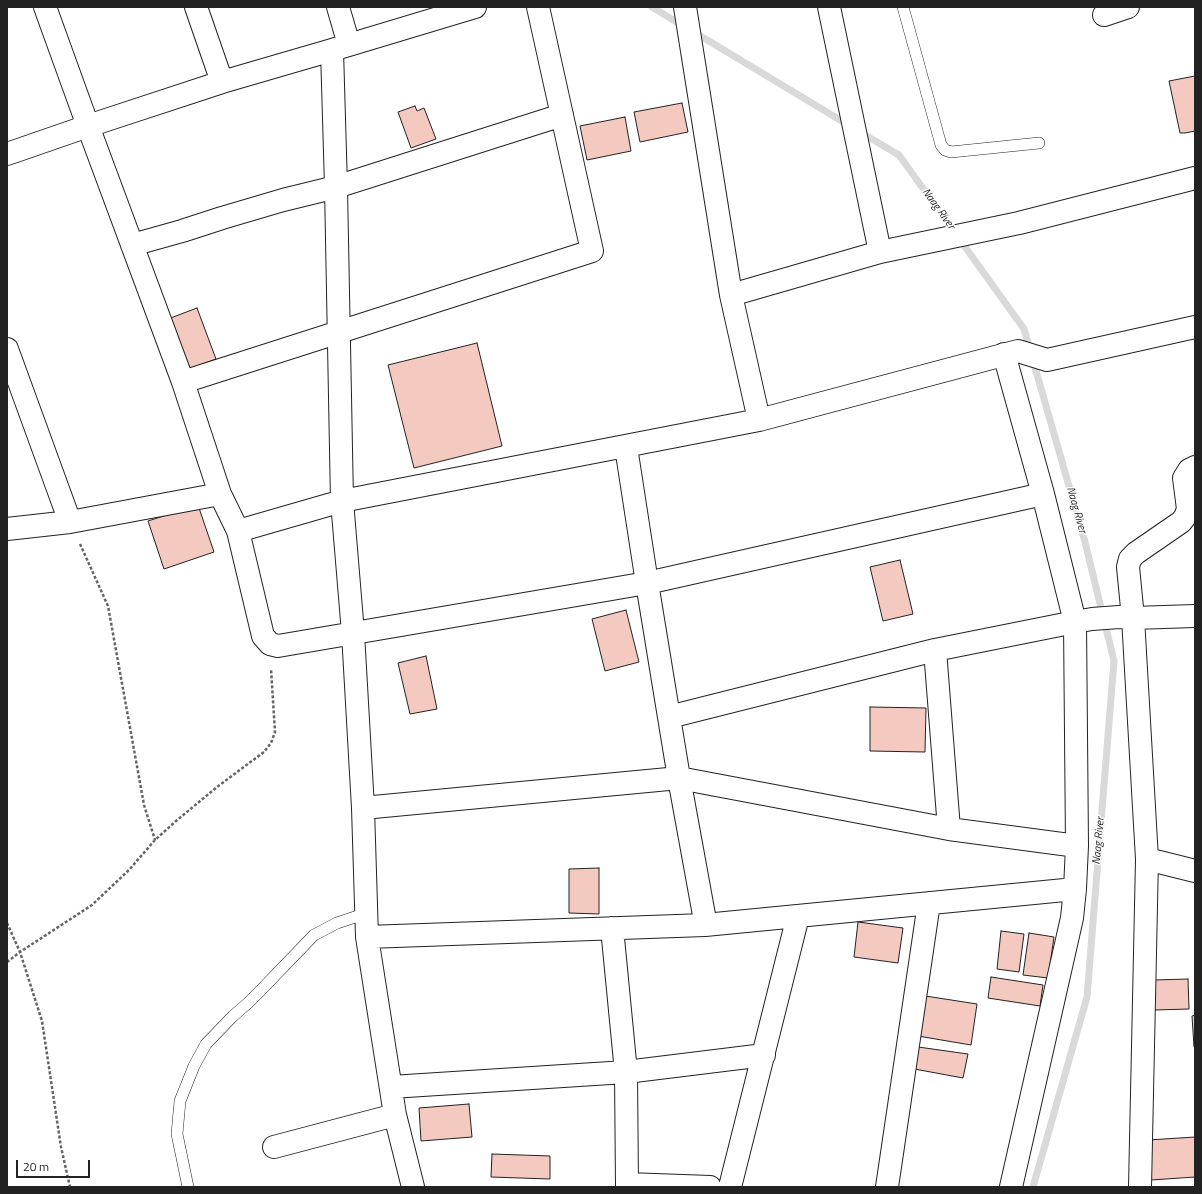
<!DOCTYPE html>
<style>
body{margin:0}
#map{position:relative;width:1202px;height:1194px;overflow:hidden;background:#fff;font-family:"Titillium Web",sans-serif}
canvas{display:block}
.frame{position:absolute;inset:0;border:8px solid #222;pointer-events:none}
.scale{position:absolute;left:16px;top:1160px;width:74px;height:18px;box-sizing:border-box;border:2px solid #222;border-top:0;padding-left:5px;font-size:12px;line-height:14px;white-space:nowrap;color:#222;-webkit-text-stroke:3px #fff;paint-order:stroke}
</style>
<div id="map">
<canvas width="1202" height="1194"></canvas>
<div class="frame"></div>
<div class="scale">20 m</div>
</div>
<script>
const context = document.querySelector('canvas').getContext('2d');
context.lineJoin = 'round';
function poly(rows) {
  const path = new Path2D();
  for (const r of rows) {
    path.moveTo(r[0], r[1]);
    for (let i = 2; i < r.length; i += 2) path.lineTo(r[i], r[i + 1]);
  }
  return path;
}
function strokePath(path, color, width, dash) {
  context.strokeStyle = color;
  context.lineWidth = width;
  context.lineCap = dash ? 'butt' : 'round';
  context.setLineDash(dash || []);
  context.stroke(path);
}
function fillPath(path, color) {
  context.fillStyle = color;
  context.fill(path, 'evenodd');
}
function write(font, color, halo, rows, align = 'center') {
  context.font = font + ' "Titillium Web",sans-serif';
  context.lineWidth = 3;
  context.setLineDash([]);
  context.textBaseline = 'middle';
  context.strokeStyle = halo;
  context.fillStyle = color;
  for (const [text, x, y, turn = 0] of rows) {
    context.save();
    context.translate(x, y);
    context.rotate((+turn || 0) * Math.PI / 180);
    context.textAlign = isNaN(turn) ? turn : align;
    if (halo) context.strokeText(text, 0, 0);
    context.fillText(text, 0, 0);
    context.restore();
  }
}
strokePath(poly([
 [652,7,683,26],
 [694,32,850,126],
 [860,132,899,155,1024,329,1085,542,1114,661,1087,997,1033,1187]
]), '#d9d9d9', 7);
const building = poly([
 [1195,76,1195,131,1185,133,1180,133,1169,81,1195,76],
 [682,103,688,132,640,142,634,112,682,103],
 [415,106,417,111,424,108,436,139,411,148,398,112,415,106],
 [625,117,631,151,587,160,580,126,625,117],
 [197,308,216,359,187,370,168,319,197,308],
 [477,343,502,446,414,468,388,365,477,343],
 [198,505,214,552,164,569,148,521,198,505],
 [900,560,913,614,883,621,870,567,900,560],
 [626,610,639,662,605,671,592,619,626,610],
 [426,656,437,709,410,714,398,663,426,656],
 [870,707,926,708,925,752,870,751,870,707],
 [599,868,599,914,569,913,569,869,599,868],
 [858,922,903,928,898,963,854,957,858,922],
 [1001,931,1024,934,1019,972,997,969,1001,931],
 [1029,933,1054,937,1048,978,1023,975,1029,933],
 [991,977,1043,985,1040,1006,988,998,991,977],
 [1188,979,1189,1009,1154,1010,1154,980,1188,979],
 [919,995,977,1004,971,1045,912,1035,919,995],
 [1195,1015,1195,1047,1194,1047,1192,1016,1195,1015],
 [911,1046,968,1054,963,1078,909,1068,911,1046],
 [469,1104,472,1137,421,1141,419,1108,469,1104],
 [1195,1137,1195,1177,1151,1180,1148,1140,1195,1137],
 [492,1154,550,1156,550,1179,491,1177,492,1154]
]);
fillPath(building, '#f3c9c0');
strokePath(building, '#222', 1);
const service = poly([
 [903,7,941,145,945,150,951,152,1039,143],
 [188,1187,177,1134,180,1101,194,1066,206,1044,233,1016,248,1003,262,989,314,935,337,923,367,913]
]);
const minor = poly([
 [45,7,88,126,183,382,220,494,238,531,342,501,353,633,363,808,367,937,395,1115,413,1187],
 [196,7,222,82],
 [338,7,349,45],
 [685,7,731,295,759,420],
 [829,7,880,252],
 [1104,15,1128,7],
 [332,50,475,7],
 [7,154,88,126,222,82,332,50,336,187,342,501,759,420,1018,351,1047,360,1195,327],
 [132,245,182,231,222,218,283,200,336,187,562,115],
 [731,295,880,252,1019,223,1195,178],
 [7,349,70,522,7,529],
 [183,382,592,251,538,7],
 [70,522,220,494],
 [238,531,263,636,270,644,278,646,647,583,626,447],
 [935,650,949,829,1077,846,1075,622,1043,494,1004,354],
 [669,717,935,650,1075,622,1092,619,1119,617,1133,618,1195,616],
 [363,808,679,778,949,829],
 [1147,859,1195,871],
 [705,925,704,915,679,778,647,583,1043,494],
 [612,928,626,1072,627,1187],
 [367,937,705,925,1075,889],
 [391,1087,626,1072,764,1055],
 [274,1147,395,1115],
 [627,1184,710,1187],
 [730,1187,798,916],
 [887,1187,929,903],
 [1011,1187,1072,918,1075,889,1077,846],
 [1140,1187,1147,859,1133,618,1128,567,1130,559,1136,553,1181,522,1185,517,1188,509,1184,478,1189,470,1195,467]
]);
strokePath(service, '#222', 12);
strokePath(minor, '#222', 24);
strokePath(poly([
 [80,544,108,606,144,805,155,840],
 [7,923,20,952,42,1021,61,1147,70,1187],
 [7,962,20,952,92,905,129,870,155,840,176,821,217,787,264,752,271,743,275,732,271,669]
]), '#646464', 2.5, [3, 2]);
strokePath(service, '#fff', 11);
strokePath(minor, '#fff', 22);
write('italic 11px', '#222', '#fff', [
 ["Naag River",938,209,54],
 ["Naag River",1076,510,74],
 ["Naag River",1099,841,-85]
]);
</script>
